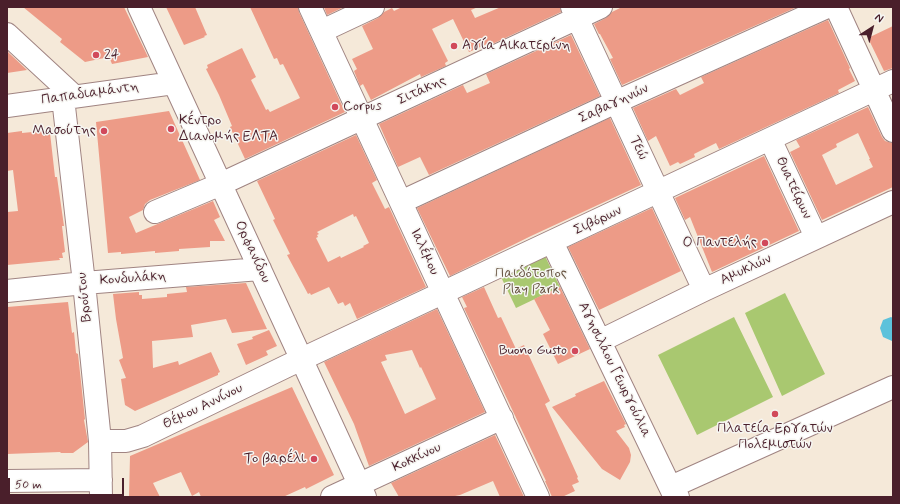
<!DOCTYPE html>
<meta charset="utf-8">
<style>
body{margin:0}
#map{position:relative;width:900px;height:504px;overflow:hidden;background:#f5e9d9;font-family:Mynerve,sans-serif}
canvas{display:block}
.frame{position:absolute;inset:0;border:8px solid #4a1f2b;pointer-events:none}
.north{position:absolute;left:852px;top:8px;width:40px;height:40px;-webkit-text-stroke:3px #f6f6f2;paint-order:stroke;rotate:36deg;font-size:11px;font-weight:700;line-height:16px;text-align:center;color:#4a1f2b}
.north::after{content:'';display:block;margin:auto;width:14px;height:18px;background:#4a1f2b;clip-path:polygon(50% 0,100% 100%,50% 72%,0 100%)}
.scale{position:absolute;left:8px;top:478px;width:116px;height:18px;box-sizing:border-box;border:2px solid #4a1f2b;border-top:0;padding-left:5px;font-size:12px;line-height:14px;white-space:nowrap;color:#4a1f2b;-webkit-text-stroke:3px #f6f6f2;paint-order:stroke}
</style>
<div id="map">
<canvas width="900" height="504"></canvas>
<div class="frame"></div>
<div class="north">N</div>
<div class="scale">50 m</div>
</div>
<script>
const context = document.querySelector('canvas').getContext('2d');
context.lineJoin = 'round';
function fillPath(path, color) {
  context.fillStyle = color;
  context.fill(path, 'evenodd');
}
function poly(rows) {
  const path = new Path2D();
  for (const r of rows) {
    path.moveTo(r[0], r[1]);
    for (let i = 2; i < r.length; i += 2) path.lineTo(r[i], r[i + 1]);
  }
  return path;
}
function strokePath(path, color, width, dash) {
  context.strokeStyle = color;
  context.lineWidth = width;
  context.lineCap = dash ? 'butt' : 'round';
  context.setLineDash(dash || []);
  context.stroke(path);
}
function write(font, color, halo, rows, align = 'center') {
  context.font = font + ' Mynerve,sans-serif';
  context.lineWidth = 3;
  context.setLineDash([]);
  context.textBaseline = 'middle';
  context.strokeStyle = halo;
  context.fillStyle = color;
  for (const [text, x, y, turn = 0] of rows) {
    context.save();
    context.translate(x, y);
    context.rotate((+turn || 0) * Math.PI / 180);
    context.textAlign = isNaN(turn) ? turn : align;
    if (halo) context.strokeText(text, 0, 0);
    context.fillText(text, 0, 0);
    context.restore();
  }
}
fillPath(poly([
 [545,256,560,287,516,308,501,277],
 [785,293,825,374,782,396,745,313],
 [734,317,773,397,697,435,658,355]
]), '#a9c870');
fillPath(poly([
 [891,317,893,318,893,341,892,341,883,337,880,328,883,320]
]), '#5dc2db');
fillPath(poly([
 [23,7,124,7,148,57,112,64,109,57,85,62,60,42,62,39],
 [166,7,195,7,207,35,204,36,205,37,184,45],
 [250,7,298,7,299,12,345,112,245,159,230,127,232,126,219,95,206,69,208,68,207,65,242,48,256,77,251,80,266,110,268,109,270,112,300,98,283,64,280,65,277,58,274,59],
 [324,7,344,7,327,15],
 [402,7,478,7,471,10,475,18,501,7,560,7,561,12,488,46,487,44,469,52,453,19,432,29,448,61,445,63,446,66,421,77,420,74,371,100,363,84,360,86,354,71,357,69,352,59,373,49,362,26,378,18,384,12,392,8,394,11],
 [622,7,797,7,622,85,610,59,613,58,600,34,599,34,594,24,606,18,612,12],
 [828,20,850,68,849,69,855,81,838,90,839,93,719,149,716,143,694,154,695,157,680,164,678,162,670,166,656,136,648,141,633,108,676,89,680,95,704,83,701,77],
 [893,26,893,68,884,71,869,40,871,38,870,37],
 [571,35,600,96,429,175,420,157,398,167,379,124,463,85,467,93,490,83,486,74],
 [7,51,10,54,27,70,7,73],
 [868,107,882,137,885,141,892,143,893,145,893,187,822,220,790,152,800,147,796,140],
 [858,133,870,159,869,159,873,167,836,185,822,155,837,147,836,144],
 [169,111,200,180,150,200,145,204,143,210,129,217,136,233,213,201,220,217,214,220,225,241,210,241,210,247,179,249,179,251,155,253,155,251,121,254,121,252,108,253,96,122],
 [610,118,641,185,531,236,450,276,417,208],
 [22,131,22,133,43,131,43,134,50,133,55,177,57,177,64,226,62,226,65,252,62,253,63,258,59,258,60,260,7,265,7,212,18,211,13,170,7,171,7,133],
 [356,135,377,180,372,183,385,209,389,207,426,287,357,319,350,303,345,306,343,302,338,304,329,287,311,295,310,293,308,294,287,255,290,254,273,220,275,219,257,181],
 [353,214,354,217,356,216,369,243,363,246,364,247,341,258,340,256,328,262,316,238,318,237,317,235,319,234,317,232],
 [764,156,799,231,712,272,690,217,685,220,675,198],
 [652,208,681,271,599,310,568,247],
 [246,283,267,329,232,333,226,319,191,325,193,337,152,341,153,368,178,361,179,365,211,352,220,372,218,373,218,375,135,411,125,405,121,379,126,378,119,360,123,358,116,319,113,294,139,292,139,295,142,295,142,299,167,297,167,294,187,292,186,287],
 [484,287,498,318,501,317,516,349,524,345,550,401,545,404,578,477,577,478,579,482,572,485,575,491,562,497,552,497,545,481,546,481,464,308,467,307,462,297],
 [560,287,590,349,558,364,543,334,550,330,534,299],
 [68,302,72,333,74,332,76,353,78,354,85,419,84,420,88,442,73,453,61,453,60,452,7,454,7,307],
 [437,309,485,412,369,466,354,424,324,362],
 [412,350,420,368,421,367,436,399,405,414,381,362,387,360,385,355],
 [269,330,277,346,266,351,268,355,246,365,237,344,253,339,252,337],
 [604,381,626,424,624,425,625,427,616,431,629,448,631,455,630,462,620,480,602,469,552,407,576,396,575,394],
 [292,387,334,475,306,489,305,487,283,497,201,497,199,492,192,496,181,472,153,483,160,497,129,497,130,456],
 [495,435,524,497,500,497,493,481,460,495,450,497,399,497,391,483]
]), '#ed9b87');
const minor = poly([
 [139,7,365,497],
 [310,7,538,497],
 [572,7,704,290],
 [836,7,893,131],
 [322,31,373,7],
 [7,34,74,96],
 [63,98,84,283,100,441,101,497],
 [7,106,174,83],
 [770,139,816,237],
 [401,202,616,102,827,7],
 [155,212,221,184,601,7],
 [552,242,673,493,678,497],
 [7,291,84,283,260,269],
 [600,341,704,290,893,202],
 [100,441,126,441,143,436,287,366,893,81],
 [7,481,101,480],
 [671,487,893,387],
 [332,497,502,418]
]);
strokePath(minor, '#a08482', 24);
strokePath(minor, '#fff', 22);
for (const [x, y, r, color] of [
 [454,46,4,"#d1495b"],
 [96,55,4,"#d1495b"],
 [335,107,4,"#d1495b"],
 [171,129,4,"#d1495b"],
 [104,131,4,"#d1495b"],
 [765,243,4,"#d1495b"],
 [575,351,4,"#d1495b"],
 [775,414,4,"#d1495b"],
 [314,459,4,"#d1495b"]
]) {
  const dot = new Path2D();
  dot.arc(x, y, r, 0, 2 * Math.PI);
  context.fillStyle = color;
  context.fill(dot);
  strokePath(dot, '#f6f6f2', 1.5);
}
write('14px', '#4a1f2b', '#f6f6f2', [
 ["Αγία Αικατερίνη",462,46],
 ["24",104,55],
 ["Corpus",343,107],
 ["Κέντρο",179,121],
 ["Διανομής ΕΛΤΑ",179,137],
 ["Μασούτης",96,131,"right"],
 ["Ο Παντελής",757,243,"right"],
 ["Buono Gusto",567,351,"right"],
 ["Πλατεία Εργατών",775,429,"center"],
 ["Πολεμιστών",775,445,"center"],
 ["Το βαρέλι",306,459,"right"]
], 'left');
write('14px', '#4a1f2b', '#f6f6f2', [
 ["Σιτάκης",422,91,-25],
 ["Παπαδιαμάντη",90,94,-8],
 ["Σαβαγηνών",614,104,-25],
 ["Τεώ",638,148,65],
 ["Θυατείρων",793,188,65],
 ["Σιβόρων",598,221,-25],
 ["Ορφανίδου",252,252,65],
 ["Ιαλέμου",424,252,65],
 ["Αμυκλών",746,270,-25],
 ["Κονδυλάκη",133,279,-4],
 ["Βρούτου",85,297,-96],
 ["Αγησιλάου Γεωργούλια",614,370,64],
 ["Θέμου Αννίνου",203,407,-26],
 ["Κοκκίνου",417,458,-25]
]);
write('14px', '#665240', '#f6f6f2', [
 ["Παιδότοπος",531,274],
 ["Play Park",531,290]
]);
</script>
